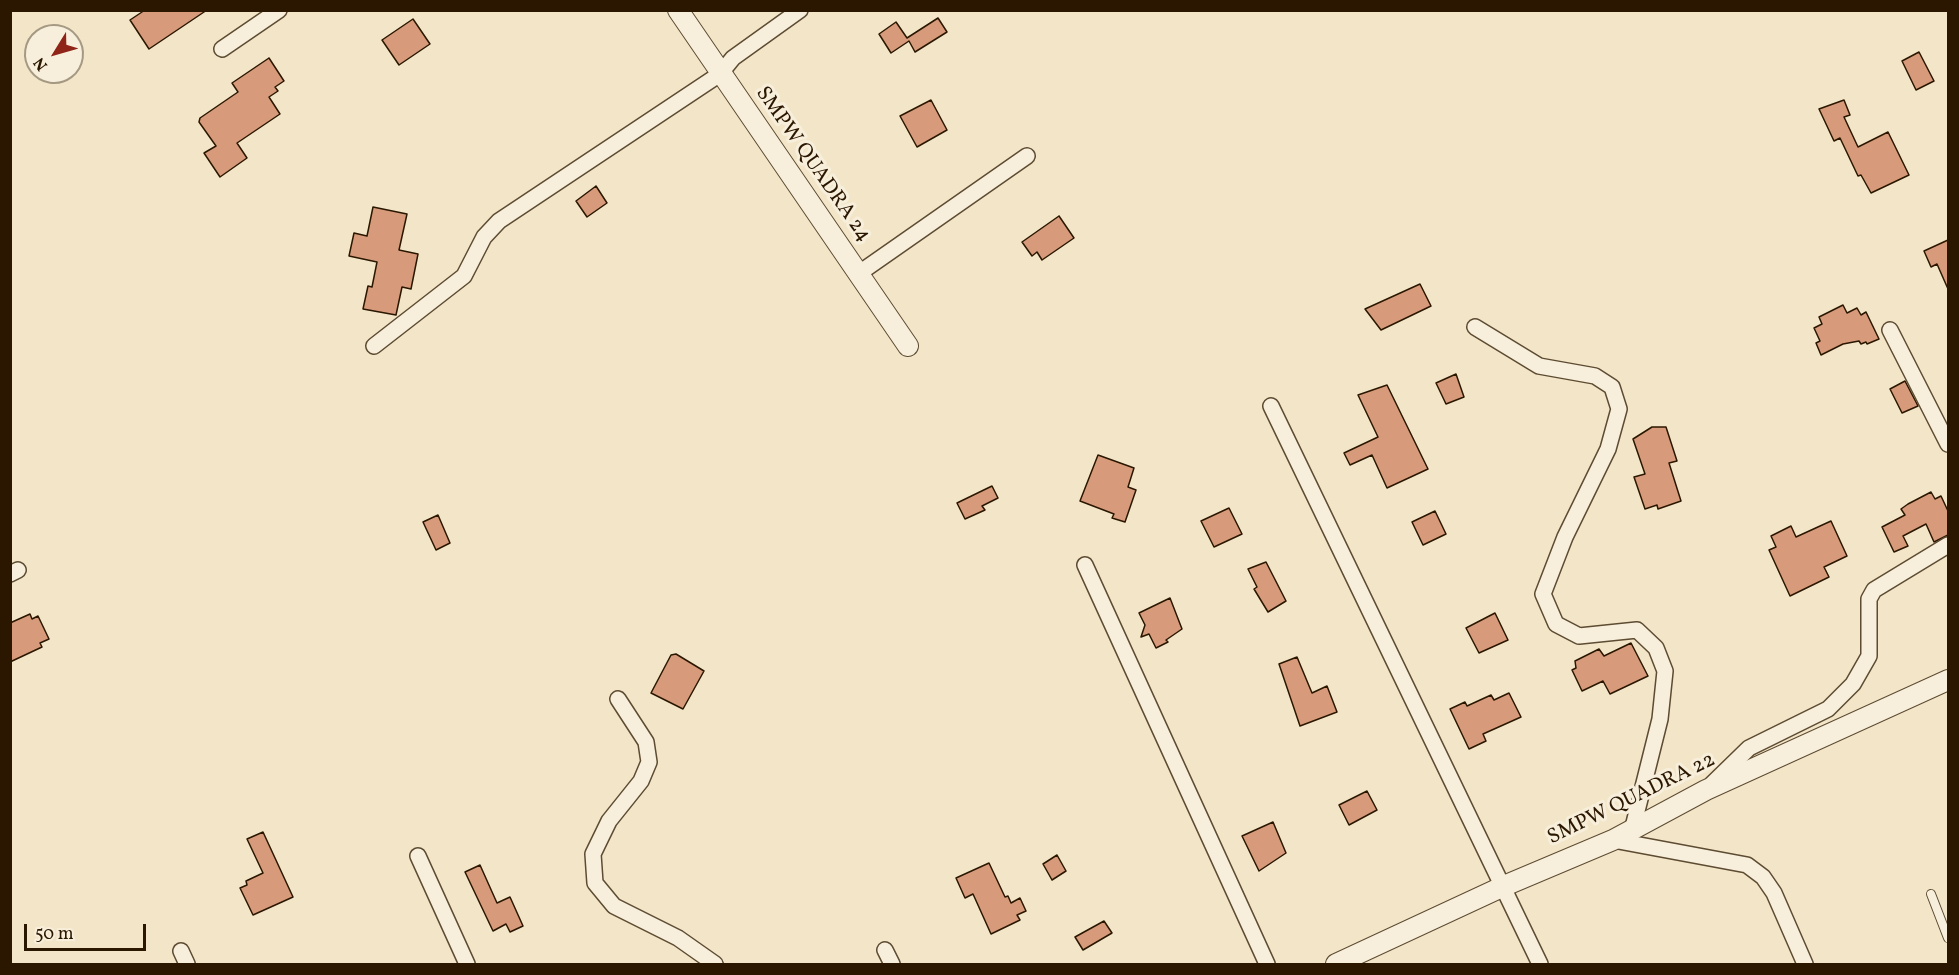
<!DOCTYPE html>
<style>
body{margin:0}
#map{position:relative;width:1959px;height:975px;overflow:hidden;background:#f3e6c8;font-family:Vollkorn,serif}
canvas{display:block}
.frame{position:absolute;inset:0;border:12px solid #2b1700;pointer-events:none}
.north{position:absolute;left:24px;top:24px;width:60px;height:60px;box-sizing:border-box;background:#f7efdb;border:2px solid #a59983;border-radius:50%;rotate:233deg;font-size:16px;font-weight:700;line-height:24px;text-align:center;color:#2b1700}
.north::after{content:'';display:block;margin:auto;width:21px;height:27px;background:#8f2418;clip-path:polygon(50% 0,100% 100%,50% 72%,0 100%)}
.scale{position:absolute;left:24px;top:924px;width:122px;height:27px;box-sizing:border-box;border:3px solid #2b1700;border-top:0;padding-left:8px;font-size:18px;line-height:21px;white-space:nowrap;color:#2b1700;-webkit-text-stroke:4px #f7efdb;paint-order:stroke}
</style>
<div id="map">
<canvas width="1959" height="975"></canvas>
<div class="frame"></div>
<div class="north">N</div>
<div class="scale">50 m</div>
</div>
<script>
const context = document.querySelector('canvas').getContext('2d');
context.lineJoin = 'round';
function fillPath(path, color) {
  context.fillStyle = color;
  context.fill(path, 'evenodd');
}
function poly(rows) {
  const path = new Path2D();
  for (const r of rows) {
    path.moveTo(r[0], r[1]);
    for (let i = 2; i < r.length; i += 2) path.lineTo(r[i], r[i + 1]);
  }
  return path;
}
function strokePath(path, color, width, dash) {
  context.strokeStyle = color;
  context.lineWidth = width;
  context.lineCap = dash ? 'butt' : 'round';
  context.setLineDash(dash || []);
  context.stroke(path);
}
function write(font, color, halo, rows, align = 'center') {
  context.font = font + ' Vollkorn,serif';
  context.lineWidth = 6;
  context.setLineDash([]);
  context.textBaseline = 'middle';
  context.strokeStyle = halo;
  context.fillStyle = color;
  for (const [text, x, y, turn = 0] of rows) {
    context.save();
    context.translate(x, y);
    context.rotate((+turn || 0) * Math.PI / 180);
    context.textAlign = isNaN(turn) ? turn : align;
    if (halo) context.strokeText(text, 0, 0);
    context.fillText(text, 0, 0);
    context.restore();
  }
}
const building = poly([
 [145,10,207,10,149,49,130,20,145,10],
 [938,18,947,32,915,52,909,41,891,53,879,34,896,22,907,38,938,18],
 [413,19,430,44,399,65,382,40,413,19],
 [1919,52,1934,81,1916,90,1902,61,1919,52],
 [269,58,284,81,275,87,278,91,269,97,280,114,237,143,247,158,220,177,204,153,216,146,199,122,200,118,238,92,232,83,269,58],
 [931,100,947,130,917,147,900,116,931,100],
 [1844,100,1850,115,1844,117,1858,147,1888,132,1909,175,1871,193,1861,175,1858,176,1840,138,1834,141,1819,109,1844,100],
 [596,186,607,203,587,217,576,201,596,186],
 [373,207,407,214,399,250,418,254,411,289,402,287,396,315,363,309,368,286,372,287,377,262,349,256,354,233,367,236,373,207],
 [1059,216,1074,238,1042,260,1037,252,1032,256,1022,242,1059,216],
 [1948,240,1948,289,1937,264,1931,267,1924,251,1948,240],
 [1420,284,1431,306,1381,330,1365,309,1420,284],
 [1843,305,1847,313,1857,308,1861,315,1866,312,1879,339,1867,344,1866,342,1861,344,1859,341,1843,344,1821,355,1816,343,1820,341,1814,328,1822,324,1819,317,1843,305],
 [1456,374,1464,397,1446,404,1436,383,1456,374],
 [1905,381,1918,406,1902,413,1890,389,1905,381],
 [1387,385,1428,469,1387,488,1372,455,1350,465,1344,453,1378,437,1358,395,1387,385],
 [1652,427,1666,427,1677,461,1669,463,1681,501,1658,509,1657,505,1645,509,1634,477,1645,474,1633,439,1652,427],
 [1098,455,1134,468,1128,487,1136,490,1125,522,1112,518,1114,514,1080,501,1098,455],
 [992,486,998,498,982,506,985,510,965,519,957,503,992,486],
 [1931,492,1935,499,1941,496,1948,511,1948,535,1934,542,1926,524,1903,536,1908,546,1894,552,1882,527,1905,515,1901,509,1908,504,1931,492],
 [1229,508,1242,534,1214,547,1201,521,1229,508],
 [1435,511,1446,534,1423,545,1412,522,1435,511],
 [438,515,450,543,436,550,423,522,438,515],
 [1831,521,1847,556,1824,567,1829,577,1790,596,1769,550,1776,547,1771,536,1791,526,1796,537,1831,521],
 [1266,562,1286,601,1268,612,1254,589,1257,587,1248,569,1266,562],
 [1170,598,1182,629,1166,640,1168,642,1156,648,1149,634,1141,637,1145,625,1139,613,1170,598],
 [1495,613,1508,640,1479,653,1466,628,1495,613],
 [30,614,32,619,38,616,49,639,40,643,42,647,10,662,10,623,30,614],
 [1631,643,1648,676,1610,694,1603,681,1582,691,1572,670,1576,668,1575,661,1599,649,1604,656,1631,643],
 [676,654,704,671,683,709,651,693,671,655,676,654],
 [1297,657,1312,693,1327,686,1337,712,1300,726,1279,664,1297,657],
 [1509,693,1521,717,1483,734,1486,741,1469,749,1450,709,1465,702,1467,706,1491,695,1494,700,1509,693],
 [1367,791,1377,810,1349,825,1339,805,1367,791],
 [1273,822,1286,853,1259,871,1242,836,1273,822],
 [263,832,293,897,253,915,240,888,247,885,246,881,263,873,247,839,263,832],
 [1057,855,1066,871,1052,880,1043,864,1057,855],
 [989,863,1005,897,1008,896,1011,903,1020,898,1026,911,1017,915,1020,920,991,934,973,894,965,898,956,878,989,863],
 [480,865,497,903,510,897,523,926,510,932,506,924,493,931,465,872,480,865],
 [1104,921,1112,933,1083,950,1075,937,1104,921]
]);
fillPath(building, '#d79b7b');
strokePath(building, '#2b1700', 1.5);
const service = poly([
 [1931,894,1948,938]
]);
const minor = poly([
 [222,49,279,10],
 [858,274,1027,156],
 [1475,327,1539,366,1595,376,1612,387,1619,409,1608,449,1565,537,1543,594,1556,624,1579,636,1637,630,1656,648,1665,671,1660,719,1632,831],
 [1890,330,1948,444],
 [374,346,464,276,484,237,499,221,720,74,733,58,800,10],
 [1271,406,1540,964],
 [1085,565,1267,964],
 [10,574,18,570],
 [618,699,646,742,649,762,641,781,609,821,593,854,595,883,614,906,678,938,715,964],
 [1712,784,1749,748,1828,709,1853,684,1869,656,1869,599,1874,590,1948,545],
 [1613,840,1747,865,1763,877,1774,893,1805,964],
 [418,856,467,964],
 [885,950,892,964],
 [181,951,187,964]
]);
const tertiary = poly([
 [678,10,908,346],
 [1336,964,1504,886,1613,840,1706,790,1948,680]
]);
strokePath(service, '#5d4b32', 10);
strokePath(minor, '#5d4b32', 18);
strokePath(tertiary, '#5d4b32', 22);
strokePath(service, '#f7efdb', 8);
strokePath(minor, '#f7efdb', 15);
strokePath(tertiary, '#f7efdb', 20);
write('21px', '#2b1700', '#f7efdb', [
 ["SMPW QUADRA 24",812,165,55],
 ["SMPW QUADRA 22",1632,800,-26]
]);
</script>
